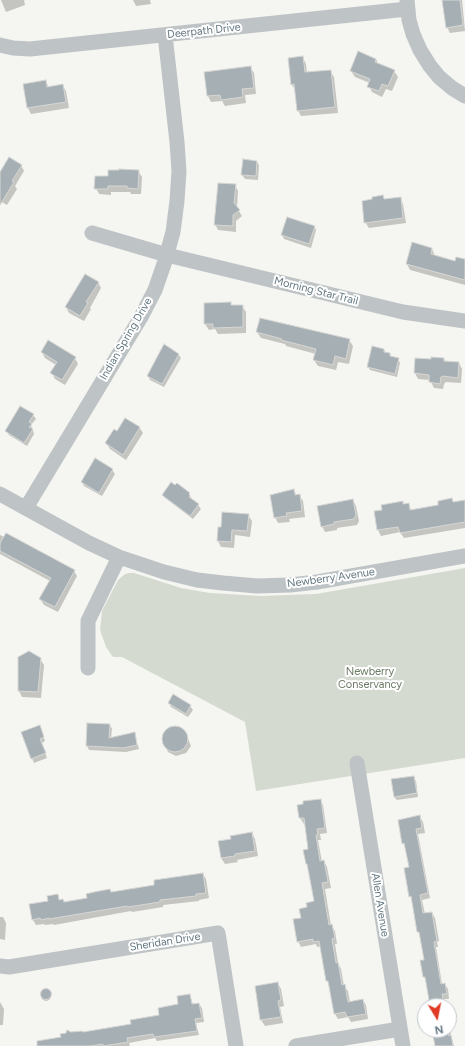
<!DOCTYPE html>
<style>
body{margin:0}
#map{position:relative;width:465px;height:1046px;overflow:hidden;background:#f5f5f1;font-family:Figtree,sans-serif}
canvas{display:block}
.north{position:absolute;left:417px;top:998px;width:40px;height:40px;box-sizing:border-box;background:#fff;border:1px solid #c1c9cd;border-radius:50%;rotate:170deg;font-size:11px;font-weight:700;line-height:16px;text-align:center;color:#647882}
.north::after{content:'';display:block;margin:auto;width:14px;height:18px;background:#e13b25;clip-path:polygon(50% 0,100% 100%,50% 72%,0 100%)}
</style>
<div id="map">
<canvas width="465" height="1046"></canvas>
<div class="north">N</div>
</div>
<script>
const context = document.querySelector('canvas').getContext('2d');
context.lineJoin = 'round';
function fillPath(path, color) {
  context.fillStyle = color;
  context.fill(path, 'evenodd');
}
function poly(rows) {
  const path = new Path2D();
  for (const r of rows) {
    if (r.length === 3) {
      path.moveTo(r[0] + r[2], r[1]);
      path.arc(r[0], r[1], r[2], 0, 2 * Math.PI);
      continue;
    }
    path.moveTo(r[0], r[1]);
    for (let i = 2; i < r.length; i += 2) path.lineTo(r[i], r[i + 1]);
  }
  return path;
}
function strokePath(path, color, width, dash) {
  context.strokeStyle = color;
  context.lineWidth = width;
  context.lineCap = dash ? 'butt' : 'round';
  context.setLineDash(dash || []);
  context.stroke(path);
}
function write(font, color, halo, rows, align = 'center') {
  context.font = font + ' Figtree,sans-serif';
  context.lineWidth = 4;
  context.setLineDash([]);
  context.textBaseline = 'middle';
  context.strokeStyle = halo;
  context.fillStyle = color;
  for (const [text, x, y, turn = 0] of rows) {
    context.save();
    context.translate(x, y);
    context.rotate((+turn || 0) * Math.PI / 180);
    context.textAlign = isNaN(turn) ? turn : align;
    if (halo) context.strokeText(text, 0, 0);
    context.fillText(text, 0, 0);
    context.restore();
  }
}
fillPath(poly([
 [465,568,465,758,256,791,245,722,122,657,113,657,106,647,100,630,102,611,118,580,125,574,129,573,134,573,181,588,210,593,261,596,316,594]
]), '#d5dad0');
fillPath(poly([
 [1,0,24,0,25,5,6,12],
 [133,0,150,0,151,4,136,6],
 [443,0,462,0,465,31,450,33,447,27],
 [303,58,306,64,307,73,330,71,334,77,338,113,301,116,298,110,296,91,292,85],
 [376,59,378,64,394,71,398,77,392,91,386,89,382,97,372,92,369,86,370,83,355,77,351,71],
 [250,67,254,73,256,94,245,95,246,103,225,106,222,101,211,102,208,96,205,73],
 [45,81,49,87,62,85,66,91,69,108,31,114,28,108,24,85],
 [257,162,259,165,258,180,245,179,242,175],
 [21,165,24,171,15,186,17,189,7,205,0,201,0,175],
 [138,171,142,177,141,194,131,194,130,192,111,192,111,195,99,194,96,188,109,177],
 [235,185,238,191,237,208,242,216,236,221,236,232,218,230,215,224],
 [382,196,385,200,400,198,403,204,406,223,369,228,365,222],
 [314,226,316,230,311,248,284,239,282,235],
 [432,249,435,256,455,262,465,261,465,285,410,270,407,264],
 [98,282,101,288,90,308,91,309,84,321,69,313,66,307],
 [230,303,232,306,242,306,246,312,246,333,218,334,215,329,209,330,205,324],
 [257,332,349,340,353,346,349,364,338,362,336,370,318,366,314,360,316,354,286,346,285,344,261,338],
 [384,350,386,353,390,354,391,357,398,359,400,363,397,377,370,370,368,367],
 [42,352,75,358,78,364,65,385,55,379,52,373,56,365,45,358],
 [178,354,181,358,164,387,150,380,148,376],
 [444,359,445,362,459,363,462,369,461,383,446,382,444,384,443,389,434,388,430,380,418,379,415,373,432,360],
 [33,415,36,419,31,425,34,434,27,446,9,435,6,431],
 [139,427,143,433,126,460,110,449,106,443,117,433],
 [112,470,115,474,102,496,84,486,82,482],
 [294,490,297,496,299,495,303,501,305,517,289,519,290,522,278,523,275,517],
 [189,493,192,500,198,505,201,509,193,519,165,498,163,495],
 [452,499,454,503,465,502,465,528,404,538,400,532,381,536,378,530,375,512,383,511,402,502,404,505,408,504,412,511,440,506],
 [353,500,356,506,359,521,357,525,337,528,337,530,325,532,322,526],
 [248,515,252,521,250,537,235,535,234,548,221,547,218,541,222,528],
 [0,535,74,571,77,576,58,612,44,605,40,599,50,581,0,554],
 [40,659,44,665,41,698,22,697,19,691],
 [169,703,190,706,193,710,188,717,171,707],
 [110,725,112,729,111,738,134,733,139,749,126,752,89,750,87,746],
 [177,727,185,732,191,746,186,753,176,756,168,752,162,738,167,729],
 [41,730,45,741,42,743,47,758,34,763,22,733],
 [413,777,416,781,418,797,397,800,394,797],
 [320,800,323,805,327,833,320,834,321,840,318,840,322,862,324,861,327,867,331,888,325,889,331,926,335,931,337,944,335,944,338,963,341,969,344,986,348,991,350,1002,363,1000,366,1005,368,1019,351,1022,348,1017,338,1019,335,1014,330,986,327,981,321,946,317,947,316,944,301,947,298,941,302,919,308,908,315,902,309,869,307,864,309,850,305,823,304,824,300,818,299,805],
 [420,817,423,822,425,833,418,834,430,898,422,900,425,914,432,913,435,918,439,941,437,942,438,947,436,947,442,984,445,984,448,989,449,999,444,999,445,1006,429,1006,428,1001,430,1000,427,982,424,977,425,960,421,937,418,932,413,901,410,896,410,868,406,848,403,843],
 [252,833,255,839,258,856,237,860,238,862,225,864,221,858,232,839],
 [203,874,206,879,209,898,199,900,199,901,163,905,163,907,132,912,131,911,54,925,53,924,45,925,44,924,36,925,33,920,57,895,60,900,63,900,64,902,88,899,111,893,156,886],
 [0,917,3,917,6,923,5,940,0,939],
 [278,983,281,989,284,1006,280,1007,283,1023,265,1026,261,1020,256,987],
 [46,996,5],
 [190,995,193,1005,199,1004,202,1008,204,1022,196,1023,199,1035,157,1041,155,1038,129,1043,130,1046,52,1046,62,1038,71,1034,83,1033,132,1024,160,1016,180,1005],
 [0,1002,4,1009,3,1025,0,1025],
 [449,1028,454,1046,435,1046,433,1030,449,1030]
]), '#0003');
const building = poly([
 [442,0,460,0,463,25,446,28,442,0],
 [358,51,376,59,375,62,395,70,388,86,382,84,379,91,367,87,370,79,350,71,358,51],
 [303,56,305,72,331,70,335,107,297,111,294,84,291,85,288,58,303,56],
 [251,66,254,88,242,89,243,97,221,100,220,95,207,96,204,72,251,66],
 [46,80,47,87,63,84,66,102,27,108,23,84,46,80],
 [9,157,22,165,12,181,14,182,0,205,0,172,9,157],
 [243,159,257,161,256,176,241,175,243,159],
 [119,169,139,170,138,189,127,188,127,186,108,186,108,189,94,189,95,176,108,176,108,170,119,170,119,169],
 [218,183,236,184,234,203,240,210,233,215,233,226,214,225,218,183],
 [383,195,384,199,401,197,403,218,364,223,362,201,372,199,372,197,383,195],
 [287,217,315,226,309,244,281,235,287,217],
 [412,242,432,248,431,254,455,261,456,257,465,259,465,280,406,264,412,242],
 [85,274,99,282,86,302,88,303,80,316,65,307,85,274],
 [231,302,231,305,243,305,243,327,213,328,213,324,204,324,204,303,231,302],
 [260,318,350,339,346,359,335,356,333,365,313,360,316,349,281,340,282,339,256,332,260,318],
 [48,340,76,357,62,380,50,373,57,362,41,352,48,340],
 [164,344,179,354,162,384,147,376,164,344],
 [372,346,384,349,384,352,390,353,390,356,399,358,395,374,367,367,372,346],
 [431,357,444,358,444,361,459,362,458,378,442,376,441,377,440,384,429,382,429,375,414,373,415,358,431,359,431,357],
 [20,406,34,414,29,422,32,424,29,427,33,429,24,443,5,431,20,406],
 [125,418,140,427,123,455,105,443,114,429,117,431,125,418],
 [95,458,113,469,99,493,81,482,95,458],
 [171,482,175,485,177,483,190,493,189,494,190,496,189,497,199,504,190,516,162,495,171,482],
 [294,489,295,495,300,494,302,511,286,513,287,516,274,518,270,495,294,489],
 [452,498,453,502,465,500,465,522,400,533,398,527,377,530,374,511,382,510,381,505,403,501,403,504,409,503,410,510,438,505,438,501,452,498],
 [353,499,356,515,354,519,334,522,334,524,321,527,317,506,353,499],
 [222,512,249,514,247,531,232,530,231,542,217,541,218,527,221,527,222,512],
 [6,533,75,570,55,607,39,599,51,578,0,551,0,543,6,533],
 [29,651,41,658,38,692,18,691,18,657,29,651],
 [173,694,191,705,186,714,168,703,173,694],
 [87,723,110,724,109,738,135,732,137,745,123,748,86,746,87,723],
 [40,725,44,737,40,739,46,753,31,759,21,732,40,725],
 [175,739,13],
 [414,776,417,793,394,797,391,779,414,776],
 [321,799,325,828,317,829,318,835,316,835,320,861,324,860,328,882,322,883,329,925,332,924,335,938,332,939,336,963,338,962,342,985,345,984,348,1002,363,999,366,1014,347,1017,345,1012,334,1014,328,981,326,981,319,941,313,942,313,939,297,942,293,919,301,918,299,909,307,907,306,903,314,901,307,864,306,864,303,850,308,849,304,818,299,818,297,805,303,804,303,801,321,799],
 [420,815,422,828,416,829,428,893,420,895,423,913,432,912,437,941,434,942,441,984,445,983,447,994,442,994,444,1006,430,1006,425,977,423,977,420,960,424,960,419,932,417,932,411,896,409,897,404,868,409,867,404,843,402,844,398,820,420,815],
 [252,832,255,851,235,854,235,856,221,858,218,841,231,839,230,836,252,832],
 [203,873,206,893,196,894,196,896,160,900,160,902,128,907,127,906,49,919,49,918,41,920,40,918,32,920,29,904,48,901,47,896,58,894,59,900,63,899,64,902,87,898,86,894,94,892,110,889,111,892,154,885,154,880,203,873],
 [278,982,281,1000,278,1001,281,1017,260,1020,255,986,278,982],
 [46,994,5.5],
 [190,994,192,1004,199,1003,202,1018,195,1019,197,1031,154,1037,153,1034,127,1038,128,1042,103,1046,103,1044,90,1046,37,1046,37,1041,61,1037,60,1034,66,1033,67,1030,71,1032,82,1031,83,1032,131,1024,130,1020,159,1015,158,1008,178,1004,177,996,190,994],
 [432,1030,448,1030,449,1036,451,1035,453,1046,435,1046,432,1030]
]);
fillPath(building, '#a6b0b4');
strokePath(building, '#d6d6d4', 1);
strokePath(poly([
 [407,0,409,20,413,34,420,50,430,66,439,77,452,88,465,96],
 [0,45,13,48,30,49,407,9],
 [92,233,167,255,403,312,465,321],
 [0,494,89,543,119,557,164,572,197,580,223,583,257,586,290,585,317,582,465,556],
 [26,508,141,317,155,290,165,261,173,232,177,201,179,171,177,142,165,35],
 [88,668,88,621,119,557],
 [357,763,403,1046],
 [0,966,9,967,218,933,236,1046],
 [296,1046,400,1029]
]), '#bec3c5', 15);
write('11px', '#647882', '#fff', [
 ["Deerpath Drive",204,31,-6],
 ["Morning Star Trail",316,291,14],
 ["Indian Spring Drive",126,339,-60],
 ["Newberry Avenue",331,578,-8],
 ["Allen Avenue",380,905,81],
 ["Sheridan Drive",165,942,-9]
]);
write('11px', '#6a7963', '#fff', [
 ["Newberry",370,672],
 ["Conservancy",370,685]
]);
</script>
